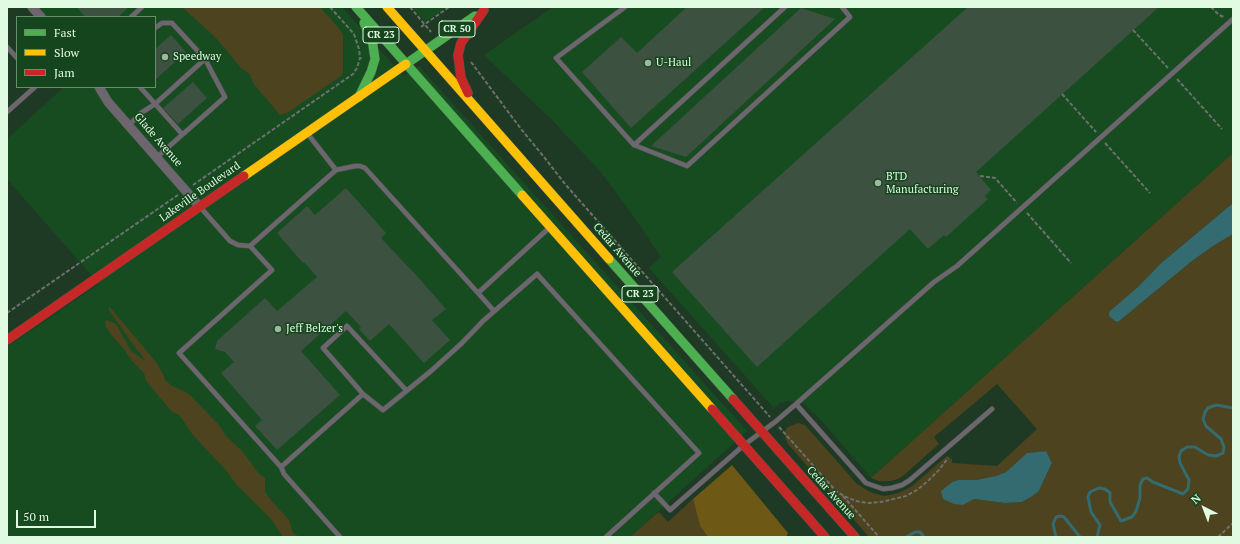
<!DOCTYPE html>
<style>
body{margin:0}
#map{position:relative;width:1240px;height:544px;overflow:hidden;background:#1f3a24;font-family:"PT Serif",serif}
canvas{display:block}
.frame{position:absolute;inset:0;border:8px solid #e1fbe2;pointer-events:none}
.legend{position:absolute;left:16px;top:16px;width:140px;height:72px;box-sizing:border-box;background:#14451c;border:1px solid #668e6b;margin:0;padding:5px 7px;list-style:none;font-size:12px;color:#e1fbe2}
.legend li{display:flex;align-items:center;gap:8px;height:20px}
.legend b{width:20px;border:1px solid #668e6b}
.north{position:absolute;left:1184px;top:488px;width:40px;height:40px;-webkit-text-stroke:3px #14451c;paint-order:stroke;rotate:318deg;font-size:11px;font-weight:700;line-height:16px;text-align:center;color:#e1fbe2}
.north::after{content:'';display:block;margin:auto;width:14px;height:18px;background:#e1fbe2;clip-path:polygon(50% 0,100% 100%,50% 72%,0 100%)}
.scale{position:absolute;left:16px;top:510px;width:80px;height:18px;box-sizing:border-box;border:2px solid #e1fbe2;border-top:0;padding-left:5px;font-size:12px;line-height:14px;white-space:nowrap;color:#e1fbe2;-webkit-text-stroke:3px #14451c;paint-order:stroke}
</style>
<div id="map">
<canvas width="1240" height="544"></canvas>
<div class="frame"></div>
<ul class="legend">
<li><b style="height:5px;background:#4caf50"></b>Fast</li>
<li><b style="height:5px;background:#ffc107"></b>Slow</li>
<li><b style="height:5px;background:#c62828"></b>Jam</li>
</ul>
<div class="north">N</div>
<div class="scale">50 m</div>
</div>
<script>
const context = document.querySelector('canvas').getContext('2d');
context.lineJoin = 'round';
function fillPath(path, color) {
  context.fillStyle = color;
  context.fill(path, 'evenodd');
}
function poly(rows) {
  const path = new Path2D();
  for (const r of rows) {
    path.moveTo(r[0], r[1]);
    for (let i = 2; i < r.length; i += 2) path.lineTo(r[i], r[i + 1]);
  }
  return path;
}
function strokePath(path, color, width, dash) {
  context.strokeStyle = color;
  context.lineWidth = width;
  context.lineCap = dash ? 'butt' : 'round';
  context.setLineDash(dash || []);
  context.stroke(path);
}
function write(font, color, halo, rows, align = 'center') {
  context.font = font + ' "PT Serif",serif';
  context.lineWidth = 3;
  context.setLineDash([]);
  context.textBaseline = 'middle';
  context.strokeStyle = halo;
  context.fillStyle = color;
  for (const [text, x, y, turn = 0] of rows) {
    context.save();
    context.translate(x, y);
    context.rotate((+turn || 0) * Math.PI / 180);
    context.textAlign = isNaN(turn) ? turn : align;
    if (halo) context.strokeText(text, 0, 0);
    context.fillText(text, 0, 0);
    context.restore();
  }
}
fillPath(poly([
 [32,7,342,7,403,76,419,66,747,431,630,537,7,537,7,347,99,284,7,179,7,139,64,87,155,87,155,17,41,17],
 [412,7,447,7,425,22],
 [553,7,1233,7,1233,153,871,478,822,421,803,403,788,401,780,403,774,408,649,268,661,257,634,217,600,171,552,120,484,55]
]), '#174c21');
fillPath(poly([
 [182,7,320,7,341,31,343,36,343,72,341,76,287,113,280,115,253,83,250,74,241,68,216,38],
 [1233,153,1233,203,1160,264,1139,286,1109,313,1109,316,1118,322,1192,261,1213,246,1233,234,1233,537,869,537,788,444,785,437,785,431,788,427,798,423,805,425,857,484,870,492,884,496,899,493,912,486,947,456,952,459,952,463,997,466,1037,429,997,384,934,437,939,444,904,475,898,479,891,481,879,481,871,478],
 [1046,451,1052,463,1042,484,1039,491,1031,497,1022,502,1005,503,974,499,942,491,952,482,958,480,976,480,996,476,1006,472,1027,453],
 [109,306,156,362,163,374,165,380,172,386,182,390,190,395,219,425,226,436,243,452,259,474,265,478,265,492,270,499,289,520,293,533,300,537,283,537,271,519,236,484,225,469,192,434,183,420,179,415,172,412,162,400,146,381,144,373,132,361,123,348,113,337,106,327,105,322,107,320,116,324,131,351,145,361,141,354,137,350,111,313,109,309],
 [693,499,700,526,708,537,630,537,656,514,659,512,668,522]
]), '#4d431e');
fillPath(poly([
 [732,465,788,533,786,537,708,537,700,526,693,499]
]), '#6d5815');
fillPath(poly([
 [1233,203,1233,234,1213,246,1192,261,1118,322,1115,321,1109,316,1109,312,1139,286,1160,264],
 [1046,451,1052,463,1042,484,1039,491,1031,497,1022,502,1005,503,974,499,963,505,954,504,943,499,941,491,952,482,958,480,976,480,996,476,1006,472,1027,453]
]), '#336b70');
strokePath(poly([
 [906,537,915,532,920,532,924,537],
 [1056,537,1053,524,1056,517,1060,516,1064,517,1080,537],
 [1097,537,1100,525,1091,512,1088,497,1090,492,1099,488,1105,489,1110,493,1110,502,1121,521,1132,517,1136,511,1140,498,1140,485,1143,479,1147,478,1153,482,1183,494,1188,489,1189,480,1180,463,1179,456,1181,451,1187,447,1195,447,1208,455,1216,456,1223,453,1224,447,1221,439,1206,426,1203,419,1205,412,1208,408,1216,405,1233,408]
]), '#336b70', 3);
fillPath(poly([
 [77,7,129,7,118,17,85,17],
 [687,7,765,7,631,128,582,72,621,37,637,53],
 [968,7,1159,7,976,172,991,190,985,196,988,199,946,237,944,235,928,249,910,229,757,367,672,272],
 [801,8,835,19,686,157,651,146],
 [171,35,186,52,155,80,155,49],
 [193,82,207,98,178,124,163,108],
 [346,188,386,233,381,238,416,275,446,309,432,320,450,340,424,363,389,324,370,341,359,329,361,327,346,311,301,351,340,395,277,450,255,426,262,420,221,373,234,362,225,352,215,349,217,341,265,298,277,311,317,277,304,262,303,263,277,233,307,206,315,215]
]), '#3c5140');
const lane = poly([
 [625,7,556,58,634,145,785,7],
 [131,17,142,7],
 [155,28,162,23,172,23,205,59],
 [7,47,17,58],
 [140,87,182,134],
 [7,112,35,87],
 [129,125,141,113,155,104,205,59,225,97,157,157],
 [307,133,336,170,355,166,360,166,365,168,478,293,549,228],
 [634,145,687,166,850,17,842,7],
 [201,208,230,241,238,245,250,246,336,170],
 [250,246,272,270,179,353,281,467,284,474,340,537],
 [478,293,494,311],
 [363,394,383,410,431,371,462,343,483,321,537,274,699,453,606,537],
 [796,404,934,282,957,266,1233,19],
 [281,467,363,394,323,348,347,326,406,390],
 [654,493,670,510,744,445,775,422,796,404,866,483,883,489,892,488,902,485,910,480,992,409]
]);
const street = poly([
 [32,7,41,17],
 [99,87,108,102,200,207]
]);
const fast = poly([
 [356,7,522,195],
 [406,64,475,16],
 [359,97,371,72,375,59,372,39,364,23],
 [609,259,733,399]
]);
const slow = poly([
 [387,7,609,259],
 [244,176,406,64],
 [522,195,712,409]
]);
const jam = poly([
 [468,93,461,78,458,55,461,43,484,10],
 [7,340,244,176],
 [733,399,855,537],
 [712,409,825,537]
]);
strokePath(lane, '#415644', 5.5);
strokePath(street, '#415644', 10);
strokePath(fast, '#415644', 10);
strokePath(slow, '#415644', 10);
strokePath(jam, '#415644', 10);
strokePath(poly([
 [330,7,354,34,359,49,360,58],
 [410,7,431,32],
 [1211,7,1219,15,1224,17],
 [421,27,449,7],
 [1133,30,1168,68],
 [471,62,521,129,544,157,565,184,770,417],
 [1177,79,1222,129],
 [1062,94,1096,132],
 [1105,143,1150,193],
 [980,176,995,178,1017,203],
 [193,185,353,74,357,68,360,58,363,58],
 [1027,213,1071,263],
 [7,313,178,195],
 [779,427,836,491,844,496,856,501,867,503,881,502,906,496,917,490,929,480,939,470,948,458],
 [843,496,879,537],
 [1218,537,1233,523]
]), '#6d706e', 2, [4, 2]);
strokePath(lane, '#6d666e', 4.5);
strokePath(street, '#6d666e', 9);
strokePath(fast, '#4caf50', 9);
strokePath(slow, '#ffc107', 9);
strokePath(jam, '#c62828', 9);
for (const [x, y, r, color] of [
 [165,57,4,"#9db7a0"],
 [648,63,4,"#9db7a0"],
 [878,183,4,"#9db7a0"],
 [278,329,4,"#9db7a0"]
]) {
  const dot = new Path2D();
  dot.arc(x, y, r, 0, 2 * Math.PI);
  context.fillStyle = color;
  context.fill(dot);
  strokePath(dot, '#14451c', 1.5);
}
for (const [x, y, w] of [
 [457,29,36],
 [381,35,36],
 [640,294,36]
]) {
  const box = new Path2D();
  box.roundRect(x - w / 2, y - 8, w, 16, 3);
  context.fillStyle = '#14451c';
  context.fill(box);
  strokePath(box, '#e1fbe2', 1);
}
write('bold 10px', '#e1fbe2', null, [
 ["CR 50",457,29],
 ["CR 23",381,35],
 ["CR 23",640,294]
]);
write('11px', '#e1fbe2', '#14451c', [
 ["Speedway",173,57],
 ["U-Haul",656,63],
 ["BTD",886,177],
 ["Manufacturing",886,190],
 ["Jeff Belzer's",286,329]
], 'left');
write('11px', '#e1fbe2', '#14451c', [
 ["Glade Avenue",158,140,49],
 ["Lakeville Boulevard",200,192,-35],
 ["Cedar Avenue",617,250,49],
 ["Cedar Avenue",831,493,48]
]);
</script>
